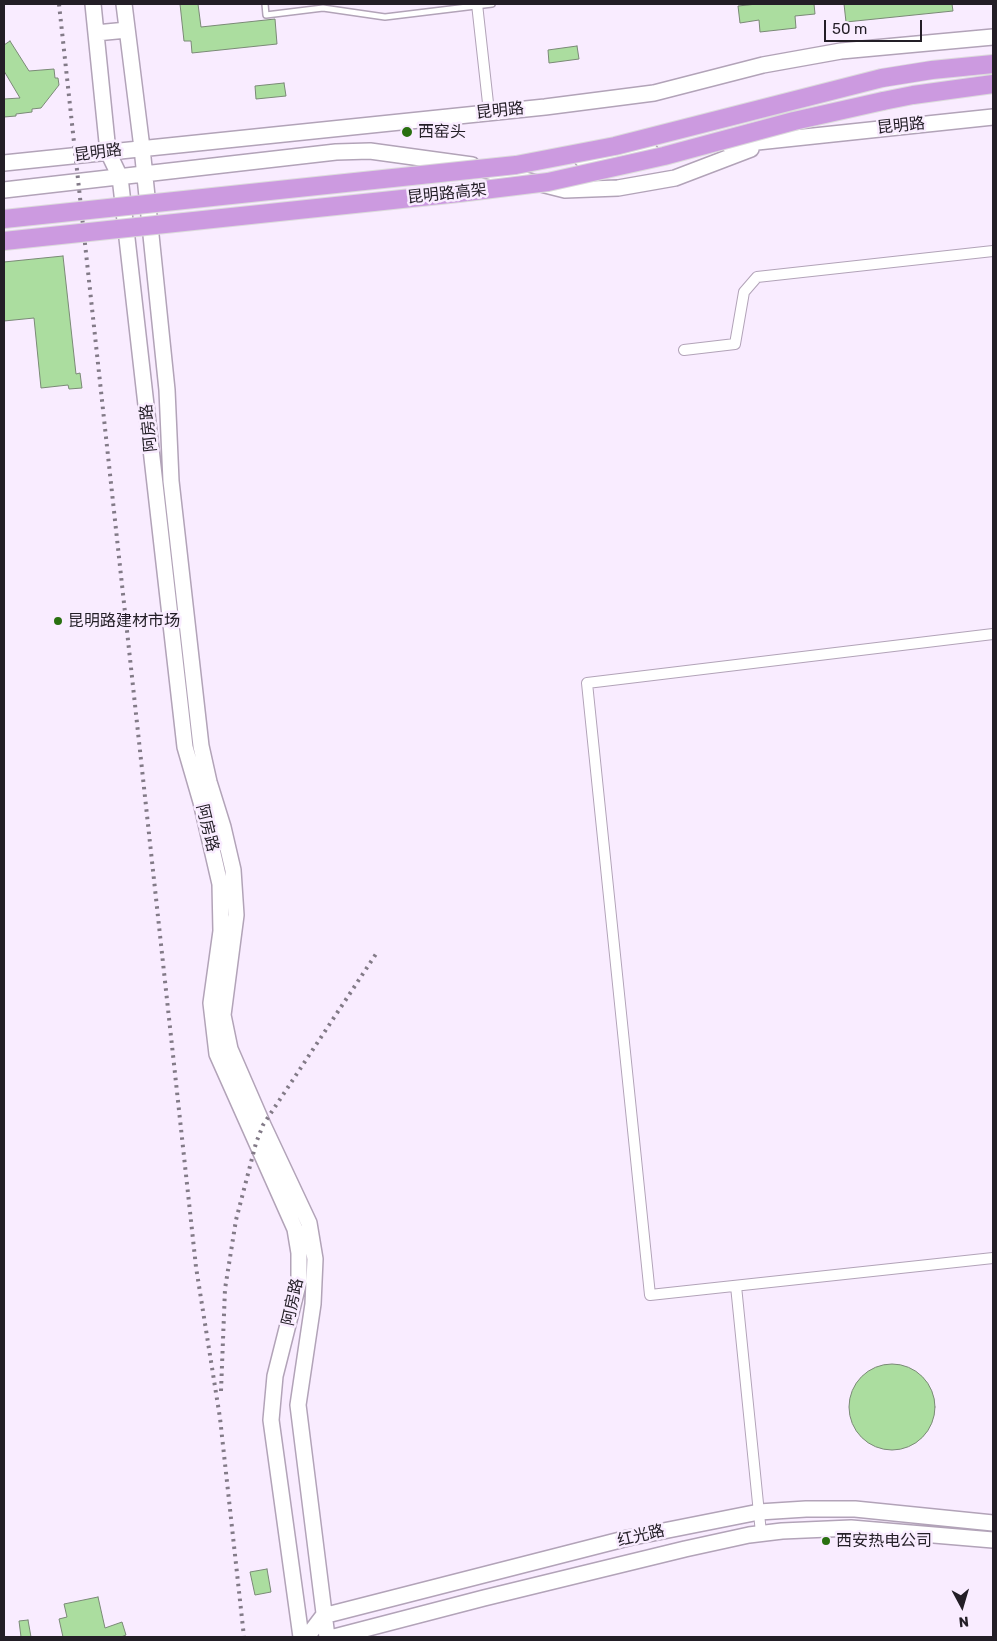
<!DOCTYPE html>
<meta charset="utf-8">
<style>
body{margin:0}
#map{position:relative;width:997px;height:1641px;overflow:hidden;background:#f9ecff;font-family:Rubik,sans-serif}
canvas{display:block}
.frame{position:absolute;inset:0;border:5px solid #231e26;pointer-events:none}
.north{position:absolute;left:937px;top:1581px;width:50px;height:50px;-webkit-text-stroke:4px #f9ecff;paint-order:stroke;rotate:174deg;font-size:14px;font-weight:700;line-height:20px;text-align:center;color:#231e26}
.north::after{content:'';display:block;margin:auto;width:18px;height:22px;background:#231e26;clip-path:polygon(50% 0,100% 100%,50% 72%,0 100%)}
.scale{position:absolute;left:824px;top:20px;width:98px;height:22px;box-sizing:border-box;border:2px solid #231e26;border-top:0;padding-left:6px;font-size:15px;line-height:18px;white-space:nowrap;color:#231e26;-webkit-text-stroke:4px #f9ecff;paint-order:stroke}
</style>
<div id="map">
<canvas width="997" height="1641"></canvas>
<div class="frame"></div>
<div class="north">N</div>
<div class="scale">50 m</div>
</div>
<script>
const context = document.querySelector('canvas').getContext('2d');
context.lineJoin = 'round';
function fillPath(path, color) {
  context.fillStyle = color;
  context.fill(path, 'evenodd');
}
function poly(rows) {
  const path = new Path2D();
  for (const r of rows) {
    if (r.length === 3) {
      path.moveTo(r[0] + r[2], r[1]);
      path.arc(r[0], r[1], r[2], 0, 2 * Math.PI);
      continue;
    }
    path.moveTo(r[0], r[1]);
    for (let i = 2; i < r.length; i += 2) path.lineTo(r[i], r[i + 1]);
  }
  return path;
}
function strokePath(path, color, width, dash) {
  context.strokeStyle = color;
  context.lineWidth = width;
  context.lineCap = dash ? 'butt' : 'round';
  context.setLineDash(dash || []);
  context.stroke(path);
}
function write(font, color, halo, rows, align = 'center') {
  context.font = font + ' Rubik,"Noto Sans SC",sans-serif';
  context.lineWidth = 5;
  context.setLineDash([]);
  context.textBaseline = 'middle';
  context.strokeStyle = halo;
  context.fillStyle = color;
  for (const [text, x, y, turn = 0] of rows) {
    context.save();
    context.translate(x, y);
    context.rotate((+turn || 0) * Math.PI / 180);
    context.textAlign = isNaN(turn) ? turn : align;
    if (halo) context.strokeText(text, 0, 0);
    context.fillText(text, 0, 0);
    context.restore();
  }
}
const building = poly([
 [180,4,198,4,201,27,275,19,277,44,192,53,191,41,184,41,180,4],
 [757,4,814,4,815,14,795,16,796,28,760,32,759,20,740,23,738,6,757,4],
 [844,4,952,4,953,11,846,22,844,4],
 [10,41,29,71,54,69,55,78,58,78,59,85,41,108,32,109,32,112,16,114,16,116,4,117,4,99,20,98,4,71,4,45,10,41],
 [577,46,579,59,549,63,548,50,577,46],
 [284,83,286,96,256,99,255,86,284,83],
 [63,256,76,374,80,373,82,388,69,389,68,385,41,388,34,318,4,321,4,262,63,256],
 [892,1407,43],
 [267,1569,271,1592,255,1595,250,1572,267,1569],
 [98,1597,105,1628,122,1622,126,1635,121,1637,63,1637,59,1619,67,1617,64,1604,98,1597],
 [28,1620,31,1637,21,1637,19,1621,28,1620]
]);
fillPath(building, '#abdd9f');
strokePath(building, '#7a8976', 1);
const service = poly([
 [265,4,266,15,323,8,385,17,492,4]
]);
const minor = poly([
 [477,4,489,112],
 [684,350,735,344,744,292,757,277,993,251],
 [993,634,587,683,650,1295,993,1258],
 [736,1286,761,1533]
]);
const secondary = poly([
 [93,4,108,152,120,177,185,747,201,802,220,884,221,931,211,1003,217,1054,295,1229,299,1253,299,1281,275,1376,271,1420,301,1637],
 [124,4,142,148,167,390,171,481,201,746,209,782,223,827,233,870,236,915,223,1015,230,1049,263,1125,309,1223,315,1259,313,1304,298,1405,327,1637],
 [96,33,127,30],
 [729,145,993,117],
 [582,159,651,152],
 [4,163,545,107,654,93,763,65,841,51,993,37],
 [485,170,565,190,618,188,675,178,751,149],
 [4,190,336,152,370,151,472,165],
 [307,1637,323,1616,628,1538,759,1512,806,1509,855,1509,993,1523],
 [334,1637,484,1598,685,1549,749,1535,782,1531,851,1528,993,1540]
]);
const trunk = poly([
 [882,78,932,70,993,64],
 [883,101,913,95,993,84]
]);
strokePath(service, '#b2a3b8', 8);
strokePath(minor, '#b2a3b8', 12);
strokePath(secondary, '#b2a3b8', 18);
strokePath(trunk, '#dcdbdc', 20);
strokePath(service, '#fff', 5);
strokePath(minor, '#fff', 10);
strokePath(secondary, '#fff', 15);
strokePath(trunk, '#cc9ae0', 18);
strokePath(poly([
 [59,4,196,1267,220,1418,244,1637],
 [221,1391,225,1289,236,1220,256,1143,263,1125,376,954]
]), '#827a87', 4, [2.5, 5]);
const trunkBridge = poly([
 [4,219,516,165,615,146,882,78],
 [4,241,459,193,548,182,664,156,794,121,883,101]
]);
strokePath(trunkBridge, '#dcdbdc', 20, []);
strokePath(trunkBridge, '#cc9ae0', 18);
for (const [x, y, r, color] of [
 [407,132,6,"#297010"],
 [58,621,5,"#297010"],
 [826,1541,5,"#297010"]
]) {
  const dot = new Path2D();
  dot.arc(x, y, r, 0, 2 * Math.PI);
  context.fillStyle = color;
  context.fill(dot);
  strokePath(dot, '#f9ecff', 2);
}
write('16px', '#231e26', '#f9ecff', [
 ["昆明路",500,111,-6],
 ["昆明路",901,126,-6],
 ["昆明路",98,153,-7],
 ["昆明路高架",447,194,-6],
 ["阿房路",149,428,-96],
 ["阿房路",207,828,76],
 ["阿房路",293,1302,-78],
 ["红光路",641,1536,-13]
]);
write('16px', '#231e26', '#f9ecff', [
 ["西窑头",418,132],
 ["昆明路建材市场",68,621],
 ["西安热电公司",836,1541]
], 'left');
</script>
